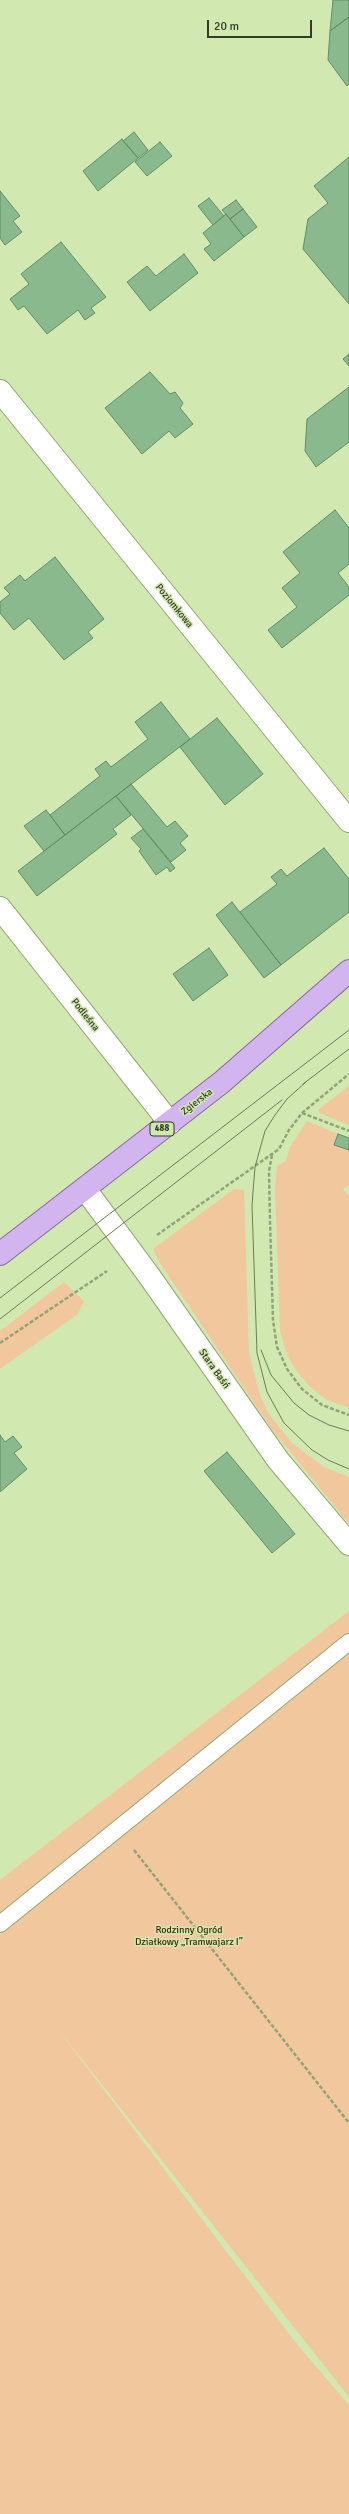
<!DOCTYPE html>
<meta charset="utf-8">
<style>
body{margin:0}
#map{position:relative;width:349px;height:2514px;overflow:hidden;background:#d1e9b0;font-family:Signika,sans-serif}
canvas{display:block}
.scale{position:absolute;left:207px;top:20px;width:105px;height:18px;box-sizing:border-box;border:2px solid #333c25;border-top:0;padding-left:5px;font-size:12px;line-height:14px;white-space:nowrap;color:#333c25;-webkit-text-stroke:3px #d1e9b0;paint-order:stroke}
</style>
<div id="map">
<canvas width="349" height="2514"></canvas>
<div class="scale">20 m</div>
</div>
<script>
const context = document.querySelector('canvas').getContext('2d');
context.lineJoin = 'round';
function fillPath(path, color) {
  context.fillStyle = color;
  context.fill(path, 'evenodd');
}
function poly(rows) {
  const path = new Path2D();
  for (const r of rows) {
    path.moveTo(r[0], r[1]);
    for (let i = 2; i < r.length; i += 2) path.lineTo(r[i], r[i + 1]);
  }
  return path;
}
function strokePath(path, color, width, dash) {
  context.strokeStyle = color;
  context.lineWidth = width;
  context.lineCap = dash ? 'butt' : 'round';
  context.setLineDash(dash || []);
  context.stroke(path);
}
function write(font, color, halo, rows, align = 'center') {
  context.font = font + ' Signika,sans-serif';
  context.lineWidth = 3;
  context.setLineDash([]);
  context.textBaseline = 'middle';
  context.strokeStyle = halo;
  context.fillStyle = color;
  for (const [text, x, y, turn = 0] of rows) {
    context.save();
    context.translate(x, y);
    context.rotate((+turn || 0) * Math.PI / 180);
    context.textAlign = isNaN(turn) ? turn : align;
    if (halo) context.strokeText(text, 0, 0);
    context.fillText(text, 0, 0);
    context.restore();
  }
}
fillPath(poly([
 [349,1086,349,1125,321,1114,318,1110],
 [307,1121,338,1134,334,1145,349,1150,349,1185,343,1189,349,1197,349,1408,327,1400,310,1387,295,1369,286,1352,280,1331,275,1188,277,1166,286,1161,290,1147],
 [234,1189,244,1190,249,1353,260,1395,268,1413,292,1443,324,1467,349,1477,349,1524,271,1428,160,1263,153,1249],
 [64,1282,84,1301,78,1314,0,1369,0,1331],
 [349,1611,349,2397,54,2024,296,2343,349,2405,349,2514,0,2514,0,1880]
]), '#f1c79d');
const building = poly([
 [333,0,349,0,349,17,330,31,333,0],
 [349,17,349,84,347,86,328,60,330,31,349,17],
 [134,132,148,150,138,158,123,141,134,132],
 [122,139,138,158,98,191,83,171,122,139],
 [160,142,172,156,147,176,135,162,160,142],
 [349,157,349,304,303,249,308,219,328,203,314,186,349,157],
 [0,191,20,216,13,221,22,232,5,245,0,238,0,191],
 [209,198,224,216,213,225,198,206,209,198],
 [236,200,243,209,230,219,222,210,236,200],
 [243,209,257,227,244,237,230,219,243,209],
 [226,214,244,237,214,261,204,249,211,244,203,233,226,214],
 [61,242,106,297,91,308,95,313,85,320,78,310,47,334,24,306,18,310,10,299,29,284,21,274,61,242],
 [184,254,198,273,150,311,127,282,147,266,156,276,184,254],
 [349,354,349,366,343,359,349,354],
 [150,372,170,394,175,392,183,403,180,408,193,424,175,438,169,431,142,454,105,408,150,372],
 [349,387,349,442,316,467,305,451,307,419,349,387],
 [335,510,349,528,349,564,338,573,349,587,349,595,282,648,268,630,297,607,282,588,300,573,283,552,335,510],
 [55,557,104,619,88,632,93,638,64,660,29,618,14,630,0,613,0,602,10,594,4,588,20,575,25,581,55,557],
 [161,702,190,739,65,835,50,815,100,776,95,769,106,761,111,767,148,739,135,722,161,702],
 [217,718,263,774,225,805,180,747,217,718],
 [131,784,167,827,175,821,188,836,180,843,186,850,171,862,116,796,131,784],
 [116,796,131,815,113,829,117,834,37,896,18,871,116,796],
 [46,810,65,835,44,851,24,826,46,810],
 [143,829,175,868,170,872,167,867,156,875,139,851,141,849,131,838,143,829],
 [324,848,349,879,349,912,281,965,240,912,277,884,271,877,281,869,287,876,324,848],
 [232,902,281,965,264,978,216,915,232,902],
 [209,948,228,975,193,1001,173,974,209,948],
 [338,1134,349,1138,349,1150,334,1145,338,1134],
 [0,1435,5,1442,13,1436,22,1447,14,1453,27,1469,0,1492,0,1435],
 [227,1452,295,1534,272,1553,204,1471,227,1452]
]);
fillPath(building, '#89b98c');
strokePath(building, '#618e65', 1);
const service = poly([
 [0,1924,349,1642]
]);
const minor = poly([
 [0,391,349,821],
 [0,908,170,1123],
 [85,1189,150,1277,278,1460,349,1544]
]);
const primary = poly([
 [0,1254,222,1082,349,971]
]);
strokePath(service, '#93a972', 18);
strokePath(minor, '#93a972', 24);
strokePath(primary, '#876aa2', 24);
strokePath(poly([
 [302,1113,349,1131],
 [272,1155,269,1171,270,1221,273,1320,277,1347,287,1369,302,1389,322,1405,349,1415],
 [157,1235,279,1149,289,1130,302,1113,349,1074],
 [0,1343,107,1271],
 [134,1850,349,2123]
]), '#91a378', 2.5, [4, 2]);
strokePath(service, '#fff', 16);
strokePath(minor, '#fff', 22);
strokePath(primary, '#d2b4ef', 22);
strokePath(poly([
 [306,1082,287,1099,275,1115,265,1131,255,1167,252,1205,257,1353,267,1392,284,1423,312,1450,328,1460,349,1469],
 [303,1084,349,1049],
 [0,1298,349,1030],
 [0,1319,282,1100],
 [261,1350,271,1375,294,1403,309,1415,329,1425,349,1431]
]), '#6d7b58', 1);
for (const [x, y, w] of [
 [162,1129,24]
]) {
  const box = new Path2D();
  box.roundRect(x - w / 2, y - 7, w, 14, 3);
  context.fillStyle = '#d1e9b0';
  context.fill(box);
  strokePath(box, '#333c25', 1);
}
write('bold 9px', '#333c25', null, [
 ["488",162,1129]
]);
write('10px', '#333c25', '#d1e9b0', [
 ["Poziomkowa",174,606,51],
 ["Podleśna",85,1015,52],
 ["Zgierska",197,1102,-38],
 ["Stara Baśń",214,1369,55]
]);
write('10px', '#442600', '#d1e9b0', [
 ["Rodzinny Ogród",189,1930],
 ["Działkowy „Tramwajarz I”",189,1942]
]);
</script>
